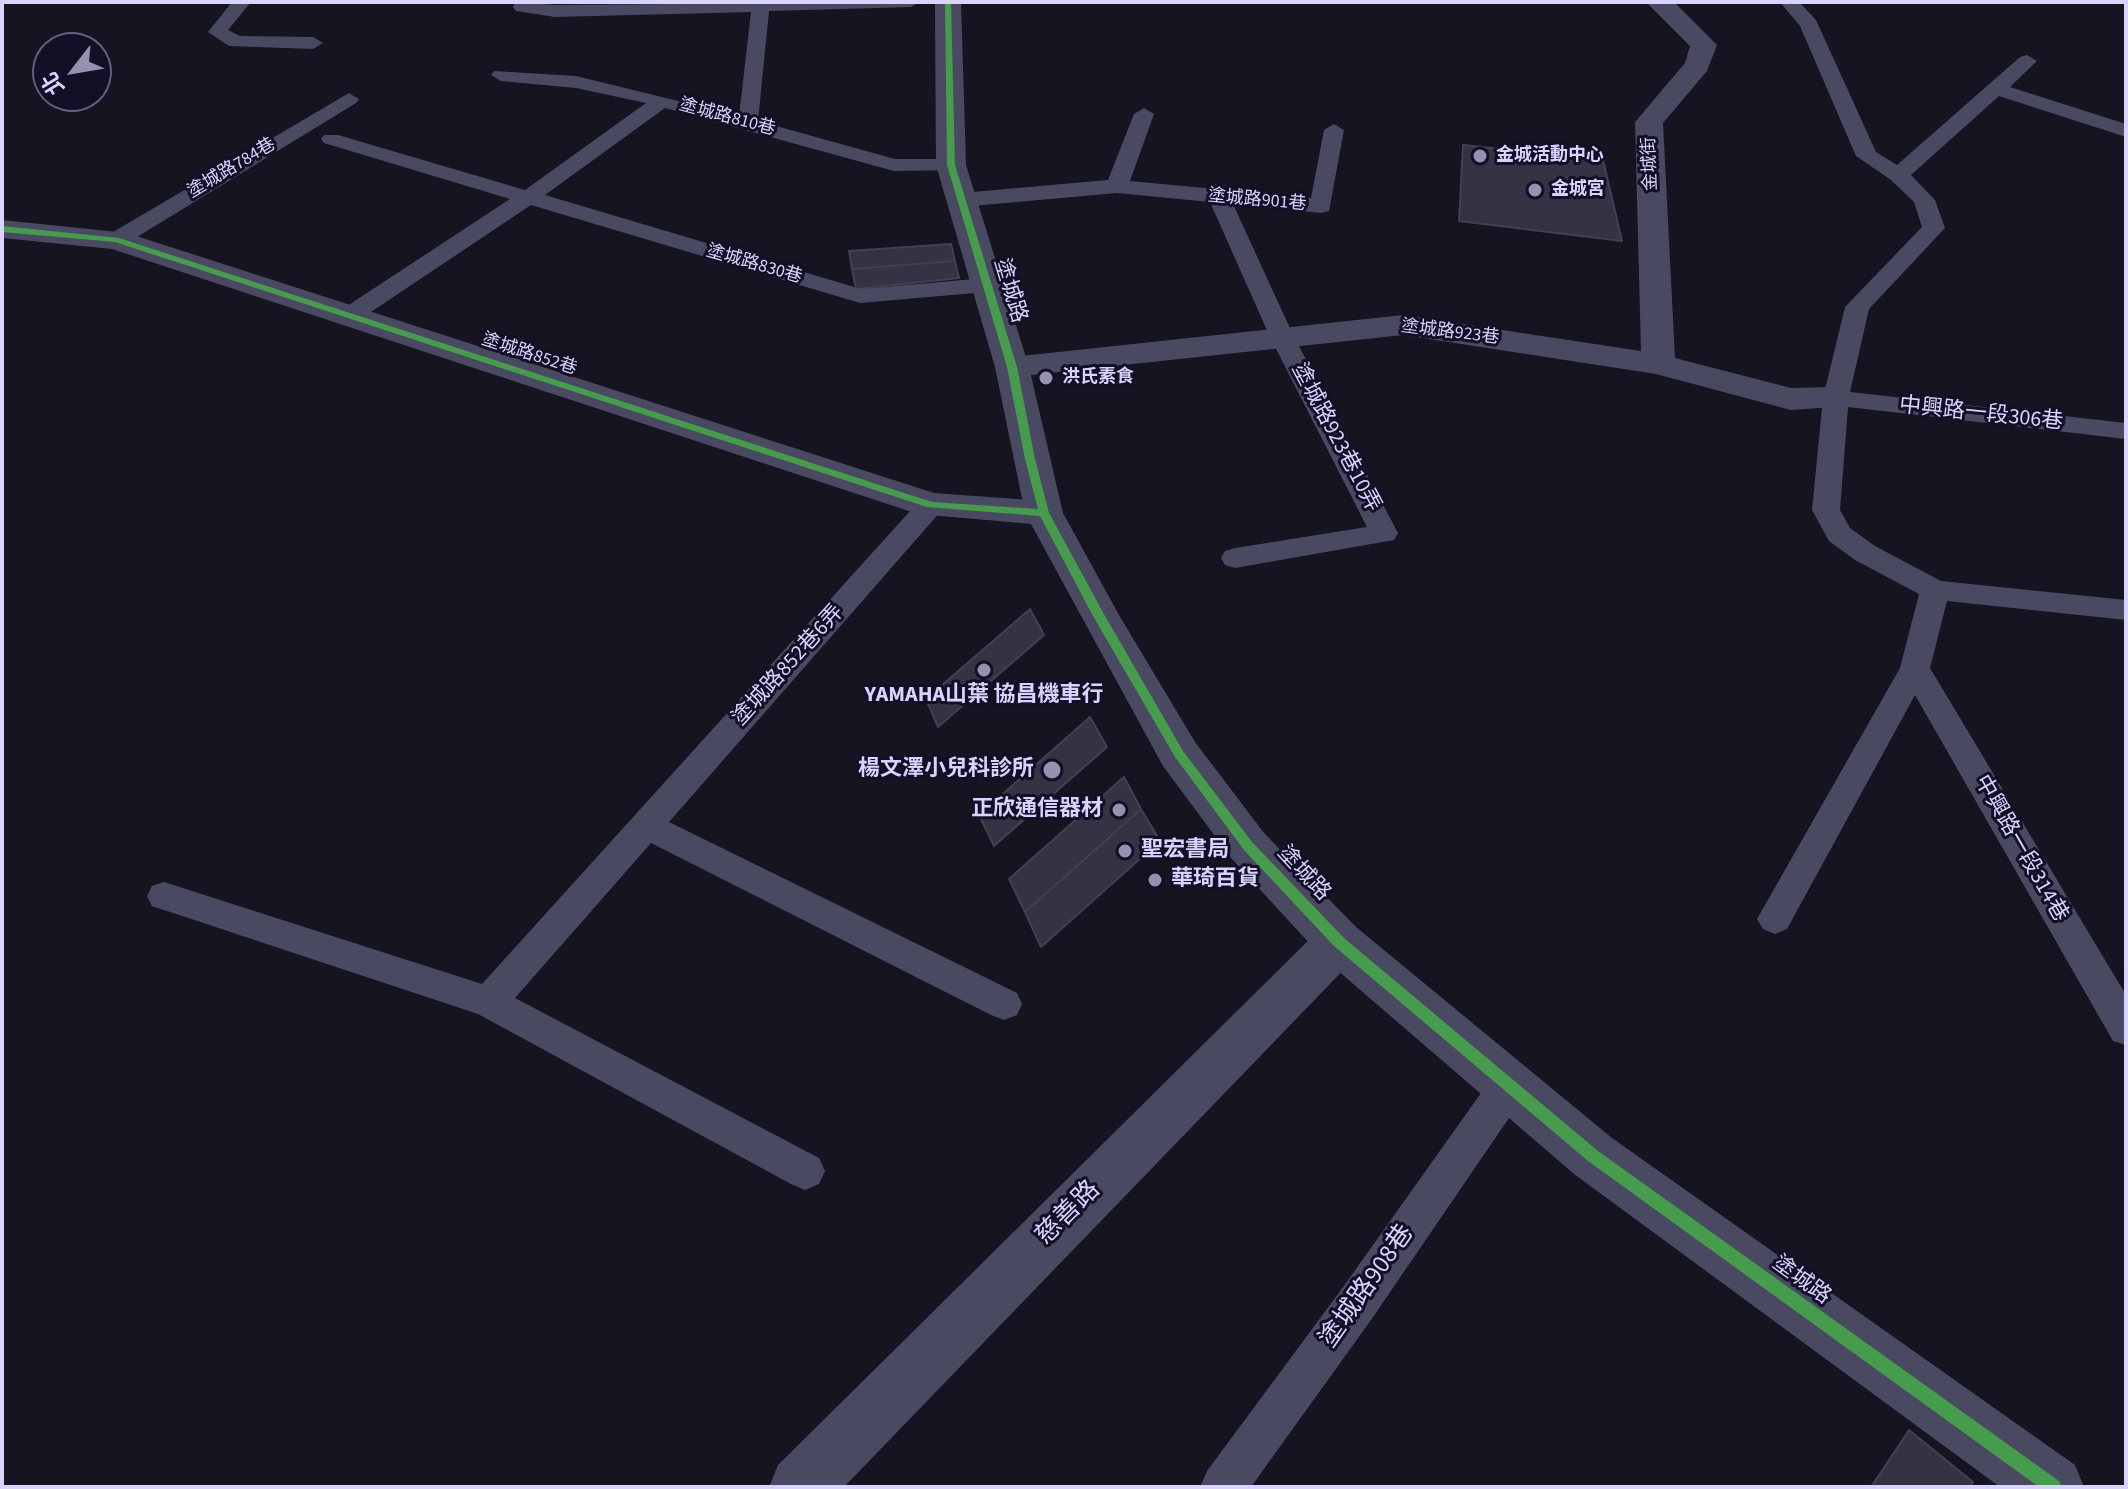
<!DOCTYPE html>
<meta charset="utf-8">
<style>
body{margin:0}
#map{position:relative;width:2128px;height:1489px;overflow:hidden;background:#161421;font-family:"Source Sans 3","Noto Sans TC",sans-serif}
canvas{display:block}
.frame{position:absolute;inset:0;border:4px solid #d9d4ff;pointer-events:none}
.north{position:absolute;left:32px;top:32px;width:80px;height:80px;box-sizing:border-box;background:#130f26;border:2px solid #625e7d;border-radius:50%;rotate:239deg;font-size:22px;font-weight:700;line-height:32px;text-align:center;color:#d9d4ff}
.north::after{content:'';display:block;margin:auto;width:28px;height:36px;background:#9591b1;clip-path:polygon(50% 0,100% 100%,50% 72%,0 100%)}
</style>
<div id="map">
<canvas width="2128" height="1489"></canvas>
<div class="frame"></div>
<div class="north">北</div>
</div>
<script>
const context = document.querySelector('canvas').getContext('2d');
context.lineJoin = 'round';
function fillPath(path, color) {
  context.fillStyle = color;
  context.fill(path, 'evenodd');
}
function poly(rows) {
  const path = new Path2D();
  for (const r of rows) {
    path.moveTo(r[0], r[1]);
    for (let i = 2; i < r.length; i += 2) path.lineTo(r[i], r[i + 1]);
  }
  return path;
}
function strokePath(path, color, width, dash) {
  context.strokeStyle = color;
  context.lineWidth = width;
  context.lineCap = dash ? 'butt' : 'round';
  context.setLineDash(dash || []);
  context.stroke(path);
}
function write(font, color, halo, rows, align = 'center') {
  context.font = font + ' "Source Sans 3","Noto Sans TC",sans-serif';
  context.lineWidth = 6;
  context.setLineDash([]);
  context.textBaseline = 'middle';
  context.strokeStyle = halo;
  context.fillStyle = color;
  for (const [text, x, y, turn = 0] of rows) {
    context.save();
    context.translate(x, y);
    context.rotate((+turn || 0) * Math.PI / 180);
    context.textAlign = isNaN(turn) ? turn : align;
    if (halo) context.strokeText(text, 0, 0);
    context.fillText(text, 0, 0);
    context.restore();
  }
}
const building = poly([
 [1463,145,1603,160,1622,241,1459,221,1463,145],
 [951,244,955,261,852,269,849,251,951,244],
 [955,261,959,278,856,289,852,269,955,261],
 [1030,609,1044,635,938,727,926,699,1030,609],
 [1090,717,1107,747,994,846,979,815,1090,717],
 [1124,777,1141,809,1025,912,1009,879,1124,777],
 [1141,809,1160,841,1041,947,1025,912,1141,809],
 [1909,1430,1973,1482,1970,1487,1871,1487,1909,1430]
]);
fillPath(building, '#343243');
strokePath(building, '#433f54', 2);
fillPath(poly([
 [232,2,251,2,228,30,240,36,313,37,323,43,313,49,229,46,208,32,232,2],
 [515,2,555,5,920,2,911,7,769,11,758,121,895,159,951,159,962,165,959,170,894,171,665,108,545,195,861,289,986,278,994,280,998,285,994,290,986,292,860,303,531,205,359,320,341,320,338,315,341,310,510,199,324,143,321,139,324,135,338,135,525,190,646,103,576,88,501,81,491,75,494,71,576,76,739,116,751,12,555,17,516,11,513,7,515,2],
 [1780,2,1799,2,1816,20,1876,152,1897,165,2020,57,2027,55,2037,61,2010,87,2126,124,2126,137,1999,96,1911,175,1935,200,1945,228,1869,309,1850,392,2126,423,2126,439,1848,407,1840,510,1850,528,1875,546,1941,581,2126,600,2126,620,1947,601,1930,668,2126,995,2126,1045,2113,1041,1915,695,1787,929,1775,934,1763,929,1757,919,1900,668,1919,594,1855,560,1829,541,1812,510,1823,398,1845,307,1922,227,1914,202,1891,180,1856,156,1800,26,1780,2],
 [349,93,359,99,356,103,124,245,108,245,105,240,108,235,349,93],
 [1144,108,1154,114,1130,181,1311,198,1324,130,1334,124,1344,130,1329,211,1321,213,1233,204,1294,337,1398,533,1394,540,1235,568,1225,565,1221,558,1225,551,1235,548,1367,527,1270,337,1210,202,1117,193,961,207,950,200,961,193,1108,180,1134,114,1144,108],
 [931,496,941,499,945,505,941,511,669,822,1017,993,1022,1004,1017,1015,1004,1020,991,1015,651,843,515,998,819,1158,825,1171,819,1184,805,1190,791,1184,478,1014,152,906,147,896,152,886,164,882,482,984,921,499,931,496],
 [1510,1067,1524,1072,1529,1084,1524,1096,1371,1320,1251,1487,1200,1487,1207,1471,1341,1290,1496,1072,1510,1067]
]), '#4a4962');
fillPath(poly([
 [1646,2,1674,2,1717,45,1707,71,1663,123,1675,358,1791,388,1836,387,1848,390,1854,398,1848,406,1791,410,1656,374,1403,335,1012,377,1000,374,995,367,1000,360,1012,357,1403,315,1641,351,1635,122,1685,63,1690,46,1646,2],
 [2,220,127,233,934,493,1044,501,1057,504,1063,513,1057,522,1044,525,918,514,112,249,2,238,2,220],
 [1339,921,1356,927,1364,942,1356,957,844,1487,769,1487,778,1465,1322,927,1339,921]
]), '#4a4962');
fillPath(poly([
 [935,2,961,2,966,165,1029,367,1063,513,1119,615,1195,742,1264,833,1356,927,1612,1138,2075,1465,2084,1487,2000,1487,1574,1174,1322,957,1232,859,1163,766,1025,513,995,367,936,165,935,2]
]), '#4a4962');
fillPath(poly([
 [945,2,951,2,955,165,1017,367,1035,459,1049,513,1105,616,1183,751,1252,842,1344,938,1598,1151,2059,1481,2062,1487,2039,1487,1588,1161,1334,946,1244,850,1175,757,1093,616,1040,516,927,507,115,242,2,232,2,226,119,238,932,502,1038,509,1025,459,1007,367,947,165,945,2]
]), '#469c4c');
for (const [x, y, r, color] of [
 [1480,156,8,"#9591b1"],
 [1535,190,8,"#9591b1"],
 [1046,378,8,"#9591b1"],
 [984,670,8,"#9591b1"],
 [1052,770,10,"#9591b1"],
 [1119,810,8,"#9591b1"],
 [1125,851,8,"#9591b1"],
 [1155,880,8,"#9591b1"]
]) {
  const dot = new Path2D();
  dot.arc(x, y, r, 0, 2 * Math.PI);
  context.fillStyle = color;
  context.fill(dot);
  strokePath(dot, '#130f26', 3);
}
write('18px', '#d9d4ff', '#130f26', [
 ["塗城路810巷",727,118,15],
 ["金城街",1651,164,-92],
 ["塗城路784巷",232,169,-31],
 ["塗城路901巷",1257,201,5],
 ["塗城路830巷",754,265,16],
 ["塗城路923巷",1450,333,7],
 ["塗城路852巷",529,355,18]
]);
write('bold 18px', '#d9d4ff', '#130f26', [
 ["金城活動中心",1496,156],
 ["金城宮",1551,190],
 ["洪氏素食",1062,378]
], 'left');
write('22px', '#d9d4ff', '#130f26', [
 ["塗城路",1009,291,73],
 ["中興路一段306巷",1981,415,6],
 ["塗城路923巷10弄",1335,438,62],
 ["塗城路852巷6弄",789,666,-48],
 ["中興路一段314巷",2020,849,60],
 ["塗城路",1303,874,47],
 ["塗城路",1801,1281,36]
]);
write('bold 22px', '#d9d4ff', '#130f26', [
 ["YAMAHA山葉 協昌機車行",984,696,"center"],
 ["楊文澤小兒科診所",1034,770],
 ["正欣通信器材",1103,810],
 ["聖宏書局",1141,851,"left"],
 ["華琦百貨",1171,880,"left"]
], 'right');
write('26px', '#d9d4ff', '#130f26', [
 ["慈善路",1069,1214,-45],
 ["塗城路908巷",1368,1287,-55]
]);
</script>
